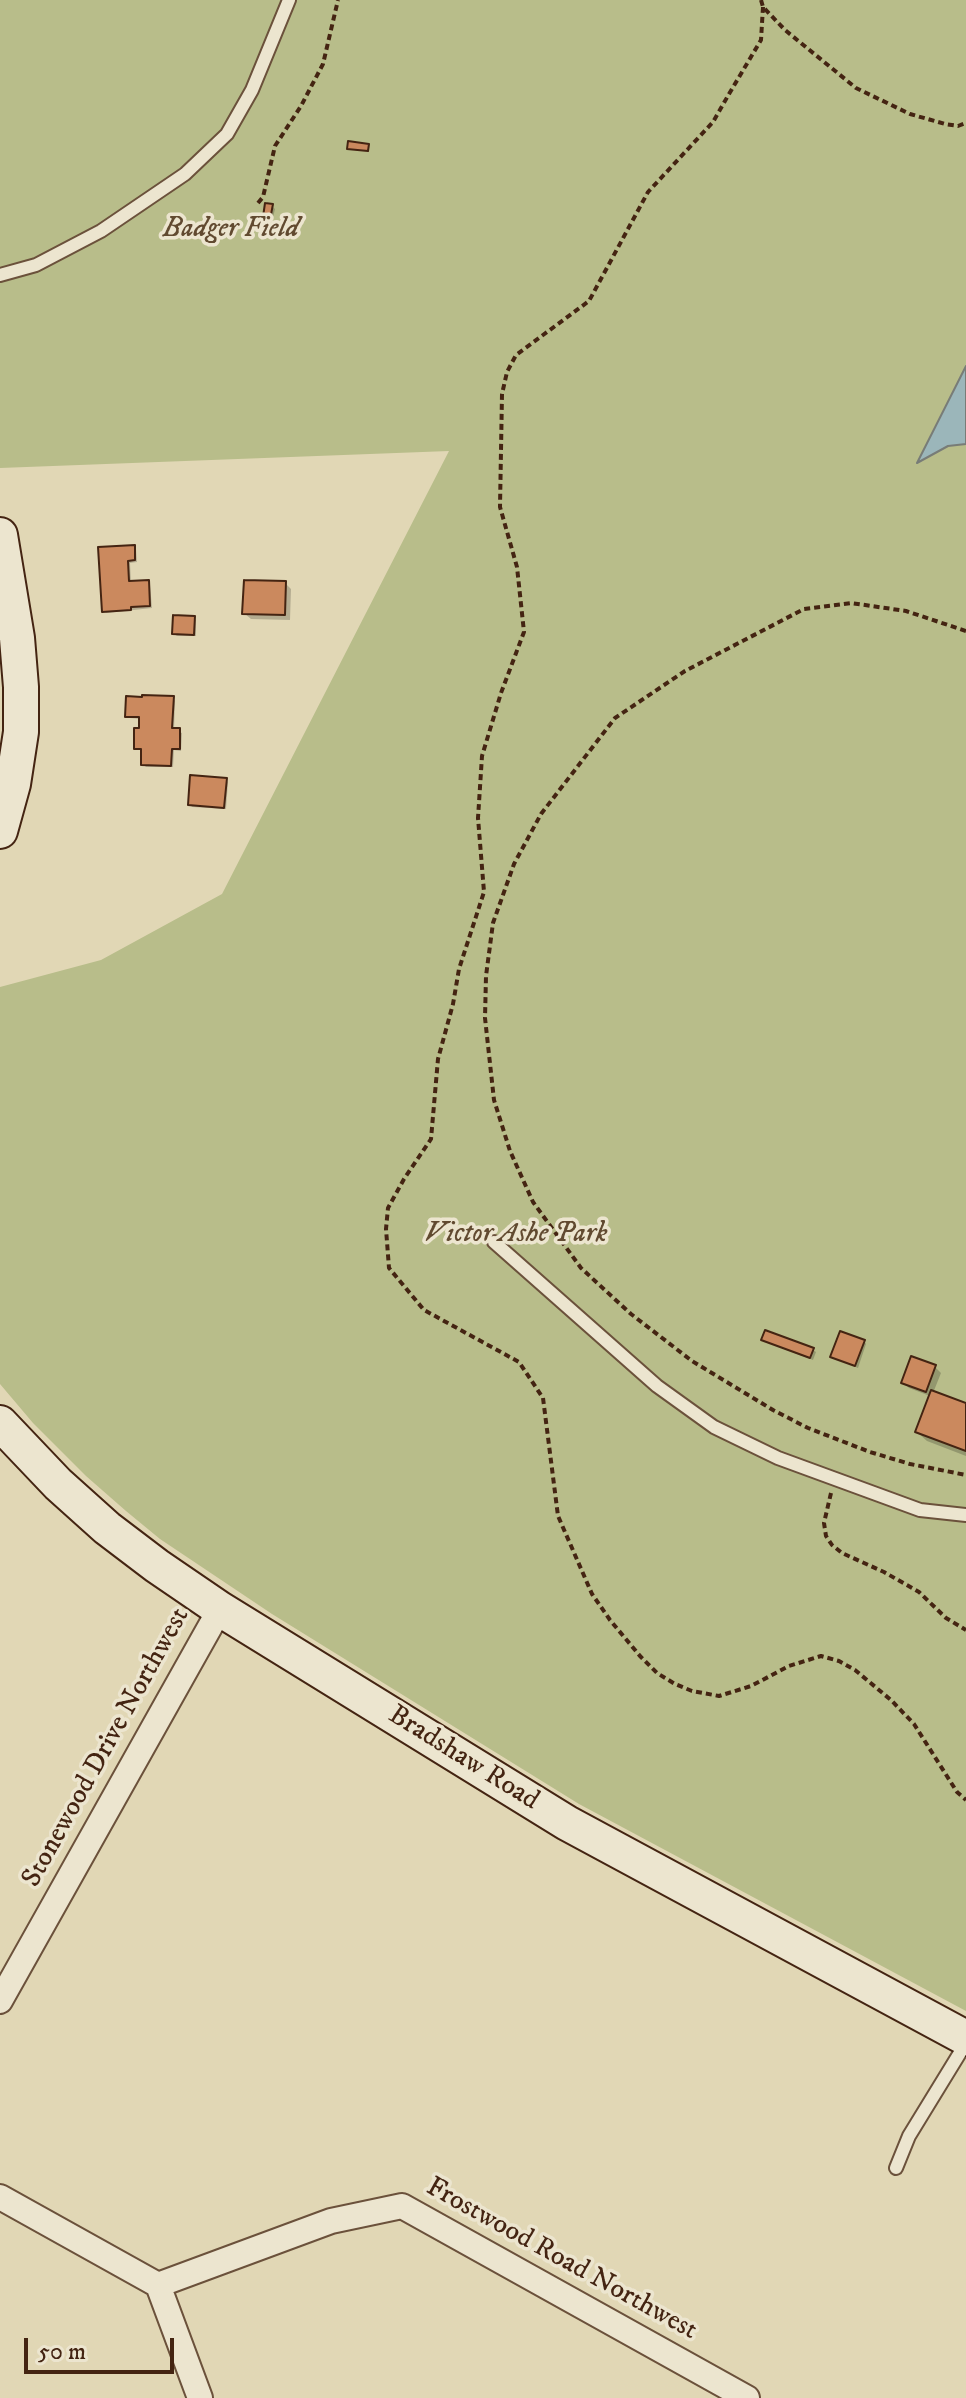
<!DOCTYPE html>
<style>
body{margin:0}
#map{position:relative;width:966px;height:2398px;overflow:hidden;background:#e1d7b5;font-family:"IM FELL DW Pica",serif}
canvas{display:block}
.scale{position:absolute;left:24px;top:2338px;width:150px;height:36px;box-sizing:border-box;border:4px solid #442412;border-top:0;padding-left:10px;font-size:24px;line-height:28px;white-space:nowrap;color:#442412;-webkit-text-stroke:6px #ece5cf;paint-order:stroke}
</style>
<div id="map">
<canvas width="966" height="2398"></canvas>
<div class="scale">50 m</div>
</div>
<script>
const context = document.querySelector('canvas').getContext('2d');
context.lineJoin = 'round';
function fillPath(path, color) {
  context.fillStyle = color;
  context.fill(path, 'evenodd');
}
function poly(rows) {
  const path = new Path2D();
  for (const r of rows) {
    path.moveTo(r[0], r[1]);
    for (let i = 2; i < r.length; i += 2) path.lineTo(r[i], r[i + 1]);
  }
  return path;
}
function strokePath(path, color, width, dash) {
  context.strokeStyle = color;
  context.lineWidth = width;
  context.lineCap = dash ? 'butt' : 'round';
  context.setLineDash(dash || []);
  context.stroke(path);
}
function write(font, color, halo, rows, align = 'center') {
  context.font = font + ' "IM FELL DW Pica",serif';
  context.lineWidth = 7;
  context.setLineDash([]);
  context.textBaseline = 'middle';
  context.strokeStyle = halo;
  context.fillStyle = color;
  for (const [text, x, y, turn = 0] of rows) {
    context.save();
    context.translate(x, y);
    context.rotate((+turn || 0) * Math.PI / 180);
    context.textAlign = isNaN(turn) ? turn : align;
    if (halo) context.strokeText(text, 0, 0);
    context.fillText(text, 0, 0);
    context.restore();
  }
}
fillPath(poly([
 [0,0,966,0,966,2011,579,1804,272,1614,160,1539,126,1511,86,1476,33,1423,0,1384,0,987,101,960,222,894,449,451,0,468]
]), '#b8bd8a');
const water = poly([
 [966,366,966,444,948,446,917,463,966,366]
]);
fillPath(water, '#9bb6ba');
strokePath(water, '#787c77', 2);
fillPath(poly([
 [272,206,275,209,271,226,264,223],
 [134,547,136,549,137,562,130,563,131,583,148,582,150,585,152,608,106,613,104,611],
 [285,583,291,589,290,620,251,619,244,613],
 [194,618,196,620,196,636,177,636,174,634],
 [173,698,175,701,174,730,182,733,181,751,174,750,173,767,146,767,143,764,143,751,136,748,141,719,130,718,127,716],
 [226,780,228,782,226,809,192,807,190,804],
 [766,1332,813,1350,816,1352,813,1360,766,1342],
 [864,1341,866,1344,858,1368,833,1357],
 [935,1367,941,1373,933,1393,966,1405,966,1456,927,1441,917,1432,930,1396,909,1388,903,1382]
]), '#0003');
const building = poly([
 [348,141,369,144,368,151,347,149,348,141],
 [265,203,273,204,269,225,262,224,265,203],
 [135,545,135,560,128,561,129,581,149,580,150,606,131,607,131,610,102,612,98,547,135,545],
 [244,580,286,581,285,615,242,614,244,580],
 [173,615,195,616,194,635,172,634,173,615],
 [142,695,174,696,172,728,180,728,180,749,172,749,171,766,141,765,141,749,134,749,134,728,139,728,139,717,125,717,126,696,142,697,142,695],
 [190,775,227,778,224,808,188,805,190,775],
 [765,1330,814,1348,810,1358,761,1340,765,1330],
 [840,1331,865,1340,855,1366,830,1357,840,1331],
 [911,1356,936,1365,926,1392,901,1383,911,1356],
 [931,1390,966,1403,966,1451,915,1432,931,1390]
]);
fillPath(building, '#cb895e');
strokePath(building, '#442412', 2);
const lane = poly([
 [0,275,36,265,101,231,185,174,227,134,252,90,289,0],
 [494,1242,657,1386,714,1427,778,1458,920,1510,966,1515],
 [896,2168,909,2136,966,2043]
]);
const street = poly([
 [0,2001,220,1609],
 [0,2197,158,2285,200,2398],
 [158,2285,331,2221,402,2206,747,2398]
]);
const secondary = poly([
 [0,535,17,638,21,687,21,732,13,784,0,831],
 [0,1423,58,1484,107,1528,157,1566,220,1609,567,1823,966,2038]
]);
strokePath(lane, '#6b513b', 16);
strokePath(street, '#6b513b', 28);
strokePath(secondary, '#442412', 38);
strokePath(poly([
 [761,0,763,7,785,30,856,88,910,114,945,124,958,126,966,123],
 [763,7,761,40,729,94,713,122,648,192,589,301,516,355,507,372,502,394,500,507,517,567,524,632,501,693,482,756,478,818,484,892,459,969,453,1004,438,1059,431,1139,404,1179,388,1208,386,1229,389,1268,424,1310,519,1362,543,1398,558,1516,592,1594,610,1620,640,1656,657,1673,675,1684,692,1691,719,1696,751,1686,789,1666,821,1656,839,1661,855,1670,891,1700,914,1724,957,1792,966,1800],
 [258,203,263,197,275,146,301,106,323,64,338,0],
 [966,631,906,611,851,603,804,609,685,671,615,718,541,814,514,864,493,923,486,976,485,1018,494,1100,510,1151,533,1202,581,1268,631,1314,692,1361,773,1410,808,1428,870,1452,910,1464,966,1475],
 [831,1493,824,1523,826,1536,832,1545,842,1553,884,1572,919,1592,946,1618,966,1630]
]), '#442412', 4, [6, 4]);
strokePath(lane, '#ece5cf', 12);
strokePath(street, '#ece5cf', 24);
strokePath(secondary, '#ece5cf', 34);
write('italic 28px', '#614a30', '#ece5cf', [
 ["Badger Field",231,230],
 ["Victor Ashe Park",516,1235]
]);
write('28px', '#442412', '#ece5cf', [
 ["Stonewood Drive Northwest",107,1748,-61],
 ["Bradshaw Road",463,1759,32],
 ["Frostwood Road Northwest",561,2260,29]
]);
</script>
